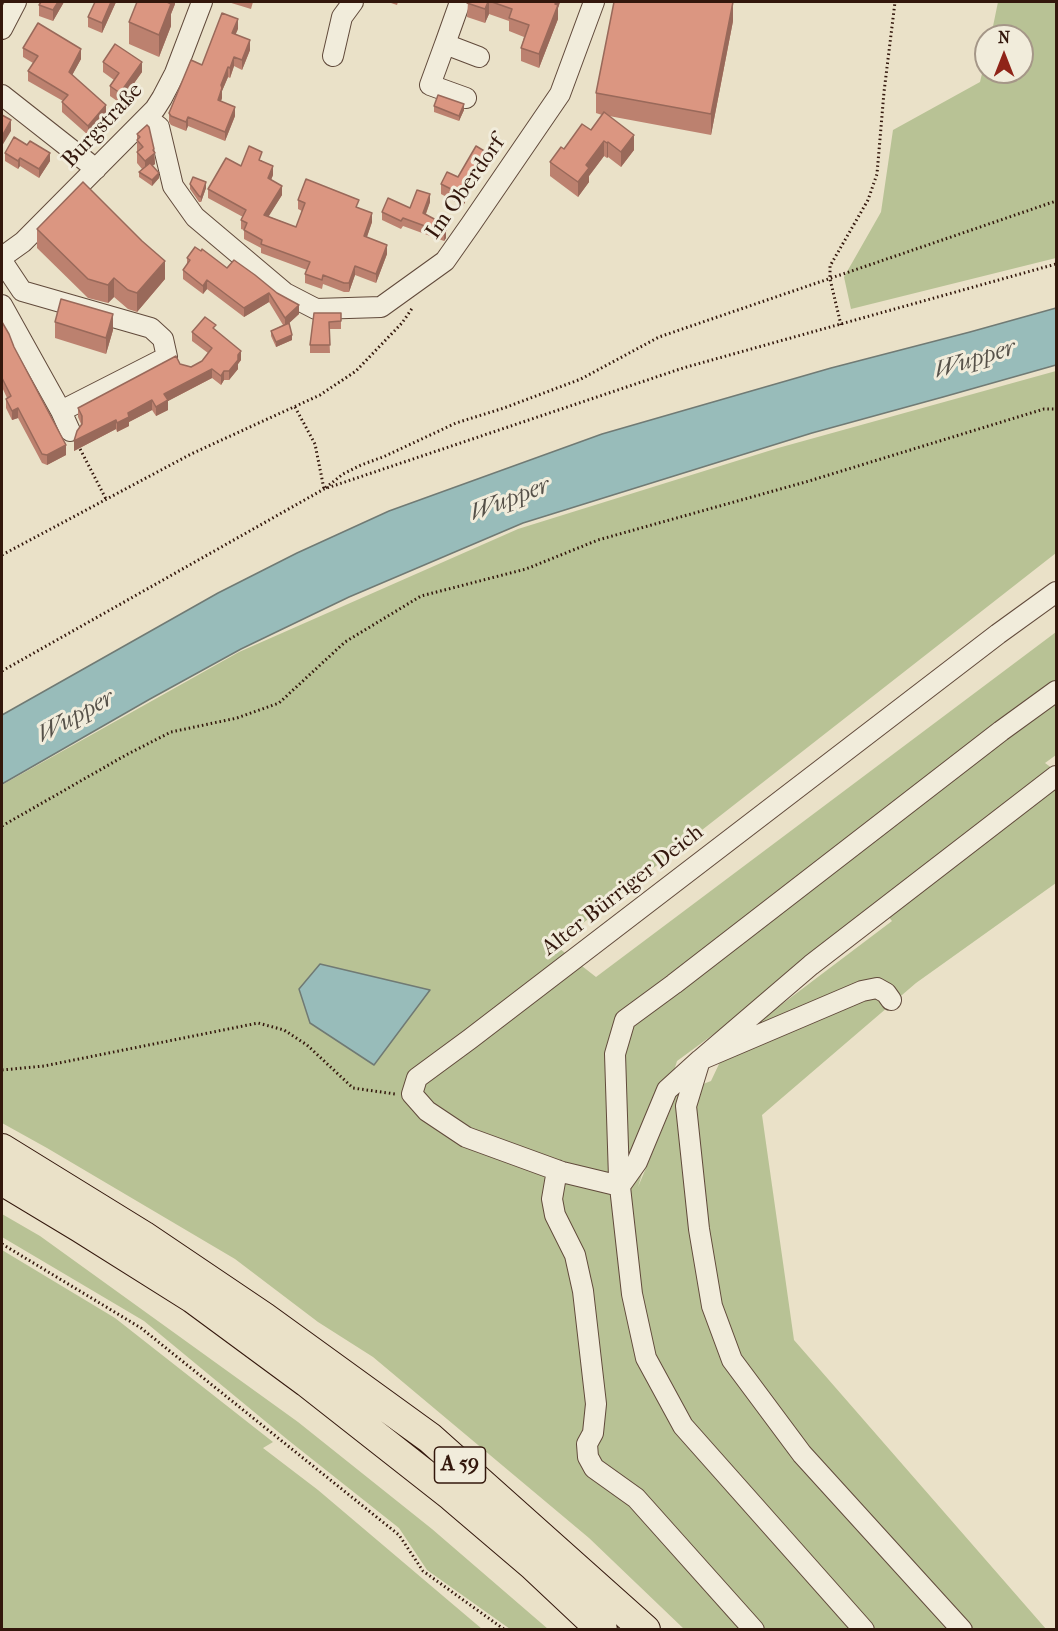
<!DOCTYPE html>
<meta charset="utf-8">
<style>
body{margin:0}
#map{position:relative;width:1058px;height:1631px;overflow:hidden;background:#eae1c8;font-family:"IM FELL French Canon",serif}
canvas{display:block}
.frame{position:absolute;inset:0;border:3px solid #33170c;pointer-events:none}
.north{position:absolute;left:974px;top:24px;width:60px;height:60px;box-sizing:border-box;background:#f1ecdb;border:2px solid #a59788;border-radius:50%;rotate:0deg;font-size:16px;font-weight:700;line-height:24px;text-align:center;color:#33170c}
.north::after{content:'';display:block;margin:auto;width:21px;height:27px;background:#8f2418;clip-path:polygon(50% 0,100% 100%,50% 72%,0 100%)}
</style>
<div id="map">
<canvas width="1058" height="1631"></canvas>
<div class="frame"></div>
<div class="north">N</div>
</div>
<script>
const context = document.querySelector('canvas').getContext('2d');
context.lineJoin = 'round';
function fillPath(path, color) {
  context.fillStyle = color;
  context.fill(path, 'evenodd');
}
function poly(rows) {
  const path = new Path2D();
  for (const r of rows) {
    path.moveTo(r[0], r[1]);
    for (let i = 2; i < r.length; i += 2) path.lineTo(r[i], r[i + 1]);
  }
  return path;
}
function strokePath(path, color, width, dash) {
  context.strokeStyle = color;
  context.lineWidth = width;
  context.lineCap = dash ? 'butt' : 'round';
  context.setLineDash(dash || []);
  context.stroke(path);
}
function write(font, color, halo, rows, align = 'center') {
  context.font = font + ' "IM FELL French Canon",serif';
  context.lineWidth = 6;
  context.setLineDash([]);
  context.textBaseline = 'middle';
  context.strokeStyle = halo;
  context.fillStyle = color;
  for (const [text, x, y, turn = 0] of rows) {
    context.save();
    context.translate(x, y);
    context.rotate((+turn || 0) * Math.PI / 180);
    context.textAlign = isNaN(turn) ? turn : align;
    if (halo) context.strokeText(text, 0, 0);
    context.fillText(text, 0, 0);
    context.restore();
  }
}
fillPath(poly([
 [998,2,1056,2,1056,258,851,309,844,277,881,212,893,130,980,82,986,57,986,72,1022,72,1022,36,991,36],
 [1056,371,1056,553,555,945,596,977,1056,632,1056,755,1045,763,1056,771,1056,883,916,983,762,1115,794,1340,1046,1629,684,1629,589,1538,373,1357,318,1322,235,1259,47,1148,2,1123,2,785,239,652,518,529,778,448],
 [993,724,1008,736,863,850,857,832],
 [883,910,892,921,728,1045,711,1081,677,1094,638,1187,677,1061],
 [2,1214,40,1236,298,1422,432,1529,548,1629,510,1629,427,1570,399,1528,288,1440,144,1321,2,1237],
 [2,1250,115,1318,273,1442,263,1448,318,1490,482,1629,2,1629]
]), '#b8c295');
const water = poly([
 [1056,308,1056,365,943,397,812,433,523,523,349,597,241,649,150,699,2,784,2,715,218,593,297,553,389,511,602,434,831,368,970,332,1056,308],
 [320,964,430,990,374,1065,310,1023,299,989,320,964]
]);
fillPath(water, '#98bcba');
strokePath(water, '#707a74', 1.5);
const minor = poly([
 [460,2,445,44,479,57],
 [2,29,16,2],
 [445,44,430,85,466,98],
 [333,56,342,17,353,2],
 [2,95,96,169],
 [147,118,159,127,173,186,195,217,285,293,316,309,381,307,445,261,471,224,560,94,594,2],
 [2,257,23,242,155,109,162,98,175,73,202,2],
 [2,261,22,291,151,328,163,339,167,357,61,411],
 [2,305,61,411,70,431],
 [891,1000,886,993,877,988,862,991,700,1060,667,1090,637,1162,620,1186,562,1172,466,1137,427,1111,412,1094,417,1078,470,1039,998,634,1056,592],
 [557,1170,552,1199,555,1215,575,1255,583,1291,596,1404,593,1433,587,1444,588,1457,594,1468,636,1498,754,1630],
 [864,1630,683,1426,646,1358,632,1294,619,1178,615,1054,625,1020,674,984,1001,731,1056,691],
 [962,1630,802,1454,732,1360,712,1306,699,1229,686,1106,700,1060,811,965,1056,776]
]);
const highway = poly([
 [2,1149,143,1236,263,1317,430,1438,645,1630],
 [2,1180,80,1227,193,1298,307,1382,452,1496,533,1565,602,1630]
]);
strokePath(minor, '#614a3b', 22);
strokePath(highway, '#33170c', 32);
strokePath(poly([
 [841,325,830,279,830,266,868,200,877,174,884,92,895,2],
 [295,407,315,444,324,489,343,474,361,465,383,457,456,423,504,408,581,379,659,337,1056,201],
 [78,445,106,499],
 [2,555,191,454,320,395,356,371,402,323,413,307],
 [2,671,324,489,683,368,1056,264],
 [2,826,126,755,171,732,237,718,279,703,345,642,421,596,526,569,598,540,809,481,1044,409,1056,409],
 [2,1070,44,1066,258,1023,284,1030,307,1045,353,1088,395,1094],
 [2,1244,141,1328,399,1535,423,1571,505,1630]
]), '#33170c', 3, [1.5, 3]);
strokePath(minor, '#f1ecdb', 20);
strokePath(highway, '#eae1c8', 30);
fillPath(poly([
 [41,2,64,2,53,21,39,16,39,5],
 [95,2,116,2,102,33,88,27,88,17],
 [175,2,175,4,171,14,171,26,159,57,129,44,129,22],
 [228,2,253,2,251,9],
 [388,2,398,2,397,5],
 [468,2,560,2,558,8,558,19,539,68,521,61,521,48,524,37,509,31,509,21,489,14,485,23,467,17],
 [733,21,711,135,609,116,634,150,621,167,608,157,607,158,604,156,589,176,589,182,578,197,550,176,550,162,564,149,591,130,602,115,596,113,596,93],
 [238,29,235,34,250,50,242,70,234,66,230,78,228,77,222,91,222,98,221,101,235,116,225,141,188,126,186,131,171,125,169,122,169,113,202,65],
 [23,48,81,59,72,75,106,114,88,135,62,112,62,102,63,101,28,81,28,71,33,63,23,57],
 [103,62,142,72,120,103,110,96,110,86,114,80,103,72],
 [434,106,464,110,459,121,434,112],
 [137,134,154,152,155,164,152,166,159,178,152,186,139,177,139,172,142,169,137,163],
 [5,153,50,161,39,178,20,166,18,169,5,161],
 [262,160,262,161,273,175,271,180,282,195,268,216,296,227,302,211,298,209,298,200,359,208,372,222,367,237,387,254,376,283,355,275,349,292,344,292,323,284,322,289,305,283,305,274,307,270,261,253,261,248,244,239,244,230,241,229,241,220,243,217,208,198,208,189,241,166],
 [486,162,463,206,441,194,441,184,458,177],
 [190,184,206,188,201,202,199,202,190,189],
 [430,202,426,214,446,230,446,238,444,241,403,226,401,229,382,220,382,212,410,208],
 [37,229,165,279,137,312,128,309,114,297,108,303,88,298,37,248],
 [187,258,227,268,234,260,299,314,289,323,292,340,276,347,271,336,271,331,283,325,269,302,244,317,207,289,203,294,183,279,183,270,187,265],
 [314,313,341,313,341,329,329,329,330,353,310,353,310,345],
 [2,322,66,455,47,465,42,463,18,418,12,420,6,408,6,399,7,398,2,387],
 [55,322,113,330,106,354,55,338],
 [216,330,241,360,238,364,238,369,229,380,224,380,221,385,212,378,168,401,168,410,156,416,152,410,129,422,129,426,117,432,116,429,74,451,81,424,78,417,78,408,180,364,191,367,202,361,208,353,192,341,192,332]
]), '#bc816f');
fillPath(poly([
 [58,2,64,2,53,21,53,10],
 [111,2,116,2,102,33,102,23],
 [167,2,175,2,175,4,171,14,171,26,159,57,159,35],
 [489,2,489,14,485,23,485,9],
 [556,2,560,2,558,8,558,19,539,68,539,54],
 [733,2,733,21,711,135,711,114],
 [238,19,238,29,232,43,232,33],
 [250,40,250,50,242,70,242,60],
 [81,49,81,59,69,81,69,72],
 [234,57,234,66,230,78,230,68],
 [142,62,142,72,120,103,120,93],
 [228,67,228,77,222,91,222,98,218,109,218,100,221,85],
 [464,104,464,110,459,121,459,116],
 [106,105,106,114,88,135,88,126],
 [235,107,235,116,225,141,225,132],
 [188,117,188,126,186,131,186,122],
 [11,120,11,131,2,146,2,136],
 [634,135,634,150,621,167,621,152],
 [604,141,604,156,589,176,589,182,578,197,578,182,586,165],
 [608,142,608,157,607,158,607,143],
 [154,149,155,164,145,172,145,161],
 [486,152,486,162,463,206,463,195],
 [50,153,50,161,39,178,39,169],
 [20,158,20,166,18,169,18,161],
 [273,166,273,175,268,187,268,178],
 [159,173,159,178,152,186,152,180],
 [206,182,206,188,201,202,201,197],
 [282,186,282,195,264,224,264,215],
 [430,194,430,202,423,221,423,213],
 [372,213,372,222,364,245,364,236],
 [446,230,446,238,444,241,444,233],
 [387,245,387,254,376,283,376,274],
 [165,261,165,279,137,312,137,293],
 [355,266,355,275,349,292,349,283],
 [114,278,114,297,108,303,108,285],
 [207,280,207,289,203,294,203,286],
 [269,293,269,302,244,317,244,308],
 [299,305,299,314,285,327,285,318],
 [113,314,113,330,106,354,106,338],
 [292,335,292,340,276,347,276,342],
 [241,351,241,360,238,364,238,369,229,380,229,371,238,355],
 [212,369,212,378,168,401,168,410,156,416,156,407,164,394],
 [224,371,224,380,221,385,221,376],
 [152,400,152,410,129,422,129,426,117,432,117,423,128,413],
 [18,408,18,418,12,420,12,411],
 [116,420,116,429,74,451,74,441],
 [66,445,66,455,47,465,47,455]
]), '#99695a');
const building = poly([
 [41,2,58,2,53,10,39,5,41,2],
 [95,2,111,2,102,23,88,17,95,2],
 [137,2,167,2,171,4,159,35,129,22,137,2],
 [468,2,488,2,485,9,467,3,468,2],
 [492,2,556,2,555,4,558,5,539,54,521,48,529,25,509,18,512,9,492,2],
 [614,2,733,2,711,114,596,93,614,2],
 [222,13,238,19,232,33,250,40,242,60,234,57,230,68,228,67,221,85,222,88,218,100,235,107,225,132,188,117,186,122,171,116,169,113,191,60,202,65,222,13],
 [38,23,81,49,69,72,106,105,88,126,62,102,68,95,28,71,38,56,23,48,38,23],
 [115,44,142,62,120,93,110,86,119,73,103,62,115,44],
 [438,95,464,104,459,116,434,106,438,95],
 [604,112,634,135,621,152,608,142,607,143,604,141,586,165,589,168,578,182,550,162,561,147,564,149,582,124,591,130,604,112],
 [2,115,11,120,2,136,2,115],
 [147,125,149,127,154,149,153,150,155,153,145,161,137,152,143,147,137,140,140,137,137,134,147,125],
 [14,137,27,145,30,141,50,153,39,169,20,158,18,161,5,153,14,137],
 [249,146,262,152,259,160,273,166,268,178,282,186,264,215,296,227,305,203,298,200,306,179,359,200,356,207,372,213,364,236,387,245,376,274,355,266,349,283,344,283,323,275,322,280,305,274,310,262,261,244,262,240,244,230,247,223,241,220,246,210,208,189,226,158,241,166,249,146],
 [476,146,486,152,463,195,441,184,447,172,458,177,476,146],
 [150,163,159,173,152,180,139,172,150,163],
 [193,177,206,182,201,197,199,196,190,184,193,177],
 [83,182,142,241,165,261,137,293,128,290,114,278,108,285,88,279,37,229,83,182],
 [417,190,430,194,423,213,438,221,437,224,446,230,444,233,403,218,401,221,382,212,388,198,410,208,417,190],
 [195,247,201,251,202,249,227,268,234,260,255,275,277,293,299,305,285,318,269,293,244,308,207,280,203,286,183,270,190,260,187,258,195,247],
 [61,299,113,314,106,338,55,322,61,299],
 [314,313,341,313,341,321,329,322,330,345,310,345,314,313],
 [205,317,216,325,213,328,241,351,238,355,238,360,229,371,224,371,221,376,212,369,164,394,168,400,156,407,152,400,128,413,129,417,117,423,116,420,74,441,77,431,82,424,82,416,78,408,176,356,180,364,191,367,202,361,212,348,192,332,205,317],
 [2,322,9,334,14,347,66,445,47,455,42,454,18,408,12,411,6,399,11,396,2,378,2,322],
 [289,323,292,335,276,342,271,331,289,323]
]);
fillPath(building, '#db9681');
strokePath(building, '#99695a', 1.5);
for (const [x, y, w] of [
 [460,1465,51]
]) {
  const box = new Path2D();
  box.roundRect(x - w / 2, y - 18, w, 36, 4.5);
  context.fillStyle = '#f1ecdb';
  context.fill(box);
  strokePath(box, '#33170c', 1.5);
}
write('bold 21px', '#33170c', null, [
 ["A 59",460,1465]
]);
write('22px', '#33170c', '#f1ecdb', [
 ["Burgstraße",103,126,-47],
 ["Im Oberdorf",466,188,-55],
 ["Alter Bürriger Deich",623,891,-38]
]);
write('italic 24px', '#565149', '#f1ecdb', [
 ["Wupper",975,360,-17],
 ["Wupper",510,500,-21],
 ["Wupper",76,717,-29]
]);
</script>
